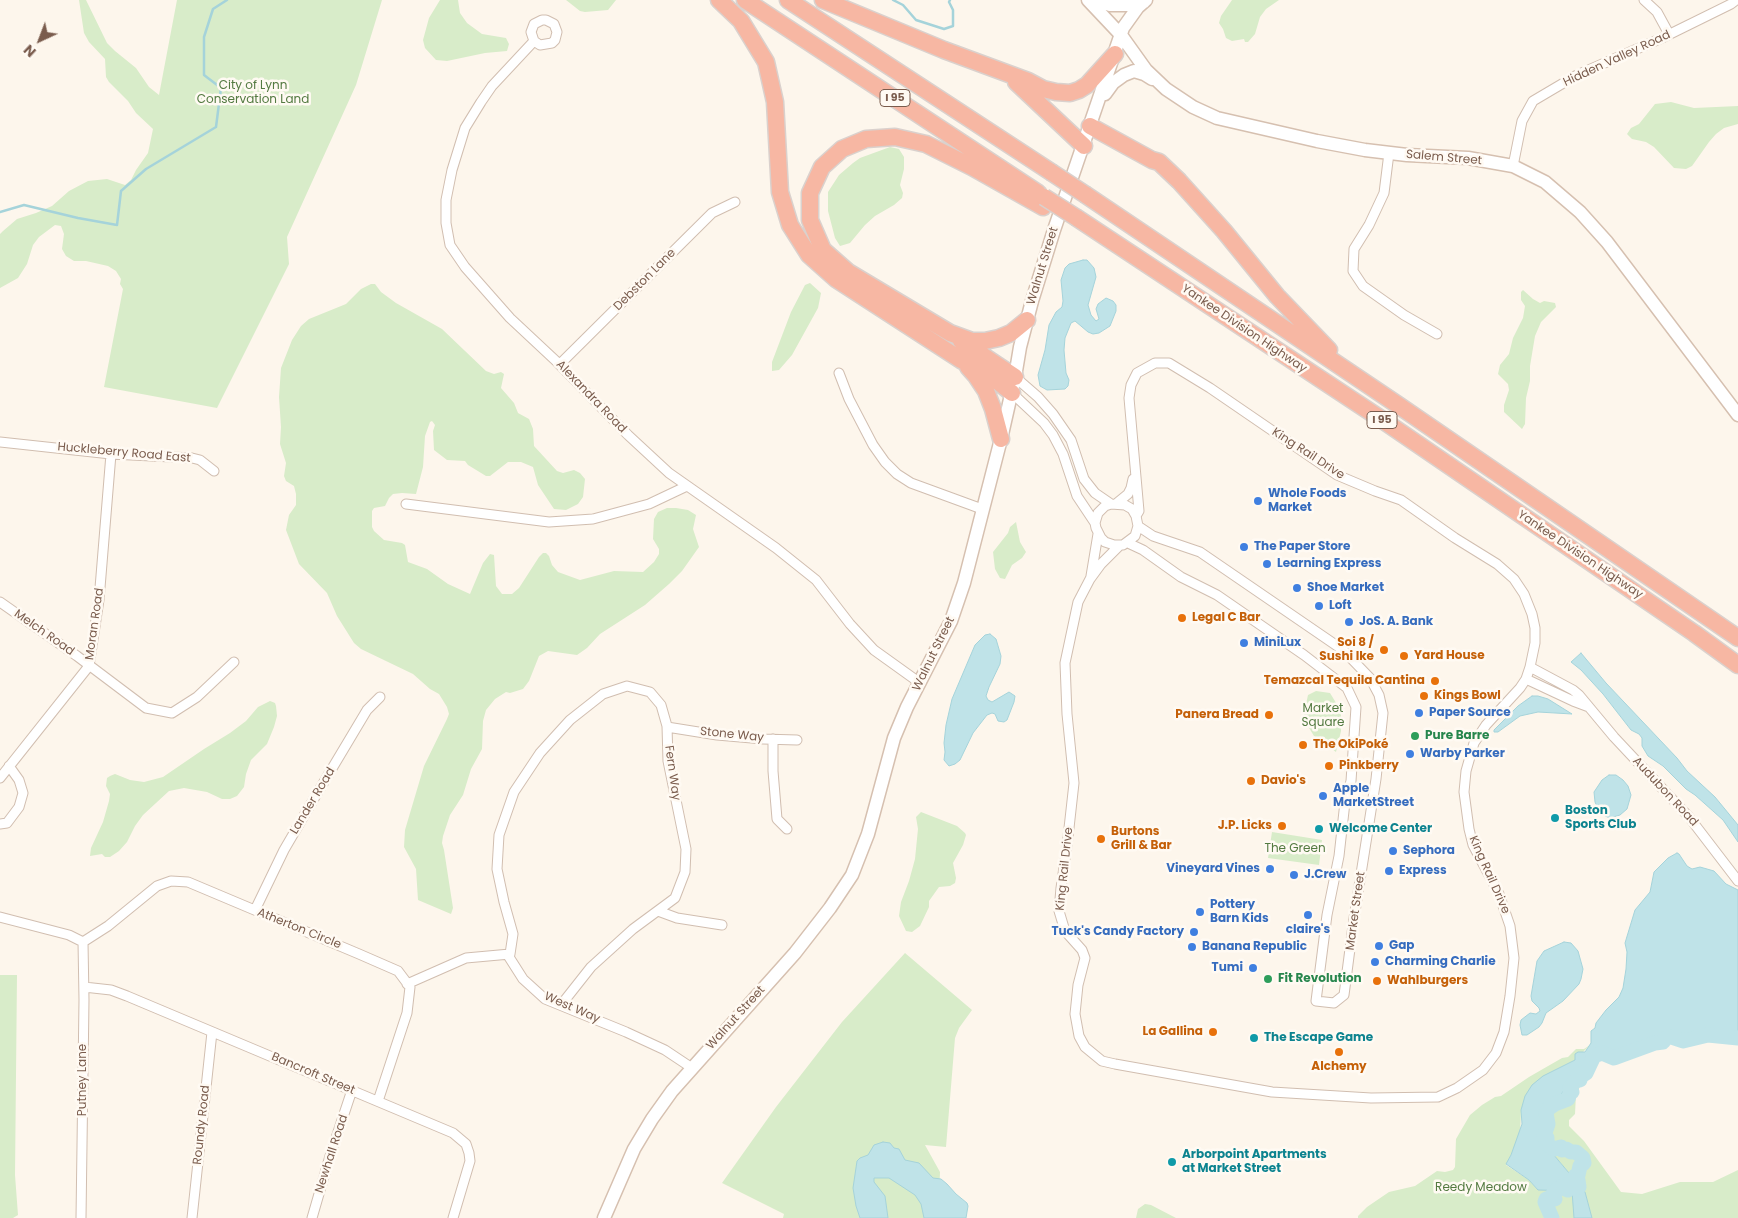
<!DOCTYPE html>
<meta charset="utf-8">
<style>
body{margin:0}
#map{position:relative;width:1738px;height:1218px;overflow:hidden;background:#fdf6ec;font-family:Poppins,sans-serif}
canvas{display:block}
.north{position:absolute;left:15px;top:15px;width:50px;height:50px;-webkit-text-stroke:4px #fffaf3;paint-order:stroke;rotate:223deg;font-size:14px;font-weight:700;line-height:20px;text-align:center;color:#7a5c4d}
.north::after{content:'';display:block;margin:auto;width:18px;height:22px;background:#7a5c4d;clip-path:polygon(50% 0,100% 100%,50% 72%,0 100%)}
</style>
<div id="map">
<canvas width="1738" height="1218"></canvas>
<div class="north">N</div>
</div>
<script>
const context = document.querySelector('canvas').getContext('2d');
context.lineJoin = 'round';
function fillPath(path, color) {
  context.fillStyle = color;
  context.fill(path, 'evenodd');
}
function poly(rows) {
  const path = new Path2D();
  for (const r of rows) {
    path.moveTo(r[0], r[1]);
    for (let i = 2; i < r.length; i += 2) path.lineTo(r[i], r[i + 1]);
  }
  return path;
}
function strokePath(path, color, width, dash) {
  context.strokeStyle = color;
  context.lineWidth = width;
  context.lineCap = dash ? 'butt' : 'round';
  context.setLineDash(dash || []);
  context.stroke(path);
}
function write(font, color, halo, rows, align = 'center') {
  context.font = font + ' Poppins,sans-serif';
  context.lineWidth = 5;
  context.setLineDash([]);
  context.textBaseline = 'middle';
  context.strokeStyle = halo;
  context.fillStyle = color;
  for (const [text, x, y, turn = 0] of rows) {
    context.save();
    context.translate(x, y);
    context.rotate((+turn || 0) * Math.PI / 180);
    context.textAlign = isNaN(turn) ? turn : align;
    if (halo) context.strokeText(text, 0, 0);
    context.fillText(text, 0, 0);
    context.restore();
  }
}
fillPath(poly([
 [79,0,86,0,107,43,115,51,136,68,149,87,159,95,177,0,382,0,356,85,287,237,289,264,217,408,104,387,123,289,120,284,121,279,116,271,108,266,86,261,74,261,66,256,62,249,64,234,61,226,55,225,39,237,33,245,27,264,18,278,0,288,0,234,3,231,17,219,36,213,52,206,69,191,88,181,107,179,125,185,131,180,136,170,148,153,153,129,136,113,128,101,109,82,106,77,105,59,89,42,84,33],
 [440,0,458,0,460,13,467,23,482,34,506,38,509,44,507,51,485,53,447,61,436,60,425,48,423,40,429,18],
 [566,0,616,0,608,10,585,12,580,11],
 [1232,0,1279,0,1266,9,1260,17,1255,34,1248,42,1245,42,1244,39,1232,41,1226,38,1223,29,1219,23,1221,16],
 [1671,102,1694,108,1738,106,1738,124,1724,128,1716,134,1709,142,1692,166,1686,169,1674,168,1654,147,1646,142,1632,139,1627,134,1631,128,1639,124,1655,104],
 [890,147,899,149,904,157,904,169,900,185,903,193,902,198,894,205,875,216,865,225,850,243,840,246,835,238,828,211,828,192,839,175,853,163,860,158],
 [810,283,821,293,818,308,792,355,779,370,772,371,772,362,791,312,805,285],
 [371,284,375,284,381,292,396,303,442,329,486,371,494,374,501,372,504,374,501,388,514,403,518,413,529,419,533,429,534,446,557,471,563,473,574,470,580,473,585,479,583,497,578,504,566,510,554,509,538,485,533,467,521,462,508,462,490,476,486,476,468,465,465,461,447,460,434,450,433,431,435,425,432,421,430,422,425,436,423,467,416,494,402,493,393,494,389,498,385,506,374,508,372,511,372,527,374,531,384,540,402,543,405,545,408,562,427,569,448,584,470,594,483,563,490,554,494,555,496,586,502,594,512,594,519,588,539,557,543,553,546,553,549,556,552,565,558,572,580,580,614,571,643,572,654,562,659,554,659,549,653,539,654,519,658,512,667,508,676,508,688,510,696,515,693,529,699,547,682,571,669,584,645,605,600,634,587,648,577,655,548,651,539,656,529,681,523,689,510,693,506,692,495,699,486,710,483,721,482,749,471,769,463,795,450,815,443,836,442,843,444,850,453,908,451,914,418,900,416,869,404,847,405,830,424,766,447,719,449,714,447,707,439,694,430,689,413,674,361,649,354,643,337,616,327,593,299,564,286,530,289,515,296,505,296,494,294,486,286,481,284,476,286,463,280,444,281,427,279,397,281,368,292,340,301,326,309,319,346,304,361,289],
 [1523,290,1533,299,1540,303,1544,301,1555,303,1556,307,1541,322,1535,336,1530,366,1530,381,1526,398,1525,424,1522,429,1504,412,1504,405,1509,390,1508,384,1498,374,1500,365,1509,354,1513,338,1523,318,1525,306,1521,300,1521,292],
 [1016,522,1020,542,1026,552,1022,558,1012,565,1005,579,1000,578,995,569,993,552,1008,533,1010,527],
 [1316,691,1330,693,1341,711,1341,731,1336,752,1314,736,1303,718,1308,695],
 [270,701,275,703,276,706,277,716,274,727,267,744,251,760,246,774,244,787,237,796,230,799,222,799,207,792,184,788,169,791,143,815,135,826,127,842,119,851,110,857,105,857,102,854,90,856,91,848,103,822,109,801,110,794,106,786,107,778,110,776,115,774,130,780,144,782,163,777,204,749,230,733,246,721,258,707],
 [921,812,957,826,965,833,966,835,963,845,953,863,956,878,955,883,950,886,939,887,929,901,929,907,920,926,912,932,906,931,899,916,901,902,909,881,915,859,918,829,916,817],
 [1272,832,1322,840,1319,865,1268,858],
 [905,953,972,1010,959,1028,955,1038,946,1147,925,1145,940,1172,938,1218,783,1218,784,1214,722,1183,776,1107,842,1022],
 [0,975,17,975,15,1175,18,1215,13,1218,0,1218],
 [1590,1045,1575,1060,1551,1072,1521,1110,1520,1138,1506,1165,1529,1180,1538,1190,1572,1191,1589,1209,1585,1192,1553,1154,1547,1144,1547,1125,1549,1111,1570,1082,1589,1066,1586,1058,1600,1052,1595,1054,1591,1063,1595,1068,1586,1076,1576,1094,1575,1114,1569,1120,1569,1126,1584,1141,1621,1192,1642,1194,1680,1182,1713,1182,1738,1170,1738,1218,1358,1218,1358,1216,1367,1207,1389,1192,1415,1186,1437,1171,1445,1172,1453,1170,1455,1167,1456,1139,1470,1115,1482,1105,1495,1097,1501,1096,1529,1077,1562,1058,1568,1057,1576,1049,1584,1049],
 [1145,1204,1151,1205,1176,1218,1136,1218,1138,1209]
]), '#d8ecc9');
const water = poly([
 [1083,260,1087,260,1094,268,1096,277,1088,305,1091,315,1096,321,1099,319,1096,309,1098,304,1106,298,1113,301,1116,305,1116,311,1110,326,1099,333,1093,334,1088,332,1075,321,1071,323,1065,338,1064,350,1066,373,1069,380,1068,386,1065,389,1047,390,1040,386,1038,375,1045,350,1049,325,1056,312,1062,307,1063,301,1061,280,1065,268,1069,264,1083,260],
 [990,634,996,639,1001,656,1000,664,989,687,986,696,988,700,992,702,1009,692,1015,696,1014,702,1007,720,1004,722,998,721,995,714,992,713,987,715,973,733,960,760,955,764,949,766,944,760,945,752,944,743,946,725,952,699,975,645,985,635,990,634],
 [1581,653,1606,683,1677,758,1687,771,1715,797,1738,825,1738,842,1723,820,1695,795,1686,789,1663,766,1648,756,1642,746,1642,738,1639,734,1631,730,1603,694,1581,670,1571,662,1581,653],
 [1532,696,1538,696,1548,699,1572,714,1538,712,1520,716,1498,732,1494,732,1494,730,1518,706,1532,696],
 [1609,775,1616,775,1623,780,1628,786,1631,795,1627,809,1620,815,1610,818,1605,816,1599,811,1595,802,1594,792,1602,780,1609,775],
 [1677,853,1679,854,1687,866,1692,869,1700,867,1714,871,1726,884,1738,890,1738,1038,1720,1040,1715,1035,1705,1034,1668,1041,1654,1041,1627,1048,1607,1058,1598,1051,1587,1058,1589,1066,1588,1070,1580,1073,1570,1082,1549,1111,1547,1125,1547,1143,1553,1154,1585,1192,1592,1218,1574,1218,1572,1191,1538,1190,1529,1180,1506,1164,1511,1155,1522,1124,1521,1110,1525,1096,1532,1085,1543,1076,1575,1060,1575,1054,1578,1052,1585,1052,1591,1043,1591,1031,1595,1028,1596,1023,1606,1010,1619,997,1623,988,1626,969,1627,952,1625,943,1635,910,1650,892,1654,872,1668,858,1677,853],
 [1564,942,1571,943,1578,951,1583,969,1581,979,1579,984,1563,1001,1546,1013,1542,1023,1539,1027,1527,1035,1522,1035,1520,1025,1521,1020,1530,1013,1536,1014,1540,1011,1539,1008,1532,1001,1531,996,1537,961,1544,951,1564,942],
 [883,1142,890,1143,894,1148,899,1149,905,1160,919,1163,933,1178,941,1179,947,1184,956,1194,967,1203,968,1206,966,1218,924,1218,921,1204,915,1195,889,1178,874,1178,874,1182,885,1196,888,1218,860,1218,856,1206,853,1188,857,1161,860,1158,868,1155,874,1145,883,1142]
]);
fillPath(water, '#bfe3e8');
strokePath(water, '#a5d3da', 1);
strokePath(poly([
 [893,0,903,5,916,20,944,29,953,26,953,10,949,2,950,0],
 [0,212,24,205,78,218,117,225,121,191,146,169,216,127,221,88,204,75,204,37,213,9,227,0]
]), '#a5d3da', 2.5);
strokePath(poly([
 [1552,1218,1545,1202,1546,1199,1549,1198,1555,1199,1552,1196,1554,1192,1561,1187,1568,1190,1571,1182,1577,1184,1577,1187,1579,1187,1578,1180,1575,1176,1578,1175,1580,1166,1584,1163,1583,1158,1576,1152,1571,1152,1566,1149,1562,1150,1561,1147,1554,1149,1547,1144,1547,1138,1544,1136,1548,1124,1546,1113,1549,1108,1555,1104,1568,1099,1570,1093,1572,1092,1570,1088,1575,1081,1580,1080,1579,1074,1583,1075,1586,1073,1594,1056,1602,1053,1614,1058,1655,1043,1663,1042,1666,1038,1671,1037,1683,1041,1708,1035,1738,1038]
]), '#bfe3e8', 15);
const minor = poly([
 [1644,0,1657,12,1669,34],
 [534,41,540,45,552,43,555,40,557,32,554,24,546,20,542,20,534,24,531,32,534,41,492,86,481,102,465,128,452,170,446,200,446,223,450,245,465,267,510,318,556,361,628,435,669,473,776,548,816,580,850,624,874,650,920,683],
 [1389,153,1384,193,1369,225,1354,249,1353,271,1363,286,1404,315,1437,334],
 [1513,166,1522,121,1533,101,1577,75,1662,38,1731,4,1736,0],
 [560,364,712,213,735,202],
 [839,373,849,399,873,445,885,462,897,474,911,483,982,509],
 [1015,377,1038,397,1053,414,1071,440,1084,479,1095,493,1111,504,1125,505,1132,509,1136,516,1138,526,1135,536,1123,545,1114,545,1105,542,1101,538,1096,528,1095,523,1098,513,1105,506,1111,504],
 [1012,393,1044,423,1053,435,1063,454,1077,496,1095,523],
 [0,442,111,454,192,458,200,460,214,471],
 [1117,503,1128,494,1131,488,1133,479],
 [406,504,549,522,593,519,649,504,687,486],
 [1128,543,1143,550,1181,577,1217,595,1304,655,1347,688,1356,707,1351,781,1345,802,1339,856,1327,915,1316,1001,1334,1003,1344,995,1354,918,1376,779,1383,713,1379,695,1370,678,1343,650,1200,552,1153,536,1138,526],
 [1119,546,1101,564,1090,579,1078,602,1065,663,1067,714,1074,783,1067,846,1061,888,1059,911,1065,931,1082,950,1085,958,1078,985,1075,1014,1079,1036,1085,1047,1102,1061,1115,1064,1272,1092,1371,1098,1438,1097,1457,1088,1483,1070,1496,1053,1504,1032,1510,996,1514,958,1510,926,1499,894,1473,845,1469,829,1464,792,1466,771,1474,743,1486,725,1520,688,1526,679,1530,667,1535,643,1535,628,1532,614,1524,594,1514,579,1497,564,1455,538,1401,500,1375,491,1337,475,1210,388,1169,363,1155,363,1137,373,1131,385,1129,398,1139,511,1136,516],
 [1091,576,1098,534],
 [0,602,77,656,146,708,172,713,197,697,234,662],
 [1530,667,1573,690,1579,695,1614,737,1689,817,1738,881],
 [1526,679,1573,701,1589,707],
 [667,727,717,735,763,739,797,740],
 [773,739,773,771,777,819,787,829],
 [0,778,89,666,99,600,111,454],
 [0,824,7,823,19,807,23,793,19,780,9,766],
 [255,910,284,850,312,802,367,710,380,697],
 [658,911,677,918,722,925],
 [0,917,69,935,83,942],
 [83,942,108,926,157,886,171,881,188,882,359,954,398,971,410,987,407,1013,378,1101],
 [510,954,513,934,504,902,497,869,499,835,514,792,540,753,570,720,603,694,627,686,650,692,661,705,667,726,668,761,686,849,685,872,675,898,633,929,591,967,561,1005],
 [407,984,466,958,510,954,509,957,523,979,545,999,626,1032,665,1050,692,1068],
 [84,987,111,990,127,996,453,1133,466,1144,469,1153,470,1161,453,1218],
 [81,1218,84,1000,83,942],
 [192,1218,212,1032],
 [312,1218,330,1156,352,1090]
]);
const secondary = poly([
 [1088,0,1121,35,1146,70,1166,89,1193,107,1217,118,1317,141,1365,150,1407,155,1468,158,1513,166,1545,182,1580,212,1607,242,1738,415],
 [1095,0,1110,5,1127,5,1144,2],
 [1105,94,1113,83,1124,75,1134,71,1144,74,1152,79],
 [604,1218,634,1149,652,1119,672,1091,795,953,830,908,852,875,868,834,894,738,907,707,951,621,964,583,1001,439,1015,377,1020,347,1032,301,1054,230,1123,28,1138,7,1146,0]
]);
const motorway = poly([
 [719,0,741,21,766,62,775,102,780,192,790,225,809,255,836,279,961,360,991,376,1012,393],
 [745,0,1038,193],
 [788,0,1051,172],
 [823,0,944,50,1028,81,1043,89,1056,92,1070,93,1079,90,1087,85,1115,54],
 [1016,82,1084,146],
 [1090,126,1152,160,1159,162,1179,181,1224,231,1277,296,1329,350],
 [1086,195,1398,405,1738,638],
 [1077,218,1381,419,1694,633,1738,665],
 [1027,320,1011,333,999,338,985,341,972,341,950,333,848,272,823,250,810,220,810,193,822,167,842,149,866,139,895,137,926,144,972,167,1043,207],
 [961,341,1015,377],
 [968,367,976,376,986,391,993,409,1001,439]
]);
strokePath(minor, '#d1beb0', 11);
strokePath(secondary, '#d6c0b0', 15);
strokePath(motorway, '#dad1cd', 19);
strokePath(minor, '#fff', 9);
strokePath(secondary, '#fff', 12);
strokePath(motorway, '#f7b7a3', 16);
const motorwayBridge = poly([
 [1051,172,1086,195],
 [1044,197,1077,218]
]);
strokePath(motorwayBridge, '#dad1cd', 19, []);
strokePath(motorwayBridge, '#f7b7a3', 16);
for (const [x, y, r, color] of [
 [1258,501,5,"#3f7fe0"],
 [1244,547,5,"#3f7fe0"],
 [1267,564,5,"#3f7fe0"],
 [1297,588,5,"#3f7fe0"],
 [1319,606,5,"#3f7fe0"],
 [1182,618,5,"#e8710a"],
 [1349,622,5,"#3f7fe0"],
 [1244,643,5,"#3f7fe0"],
 [1384,650,5,"#e8710a"],
 [1404,656,5,"#e8710a"],
 [1435,681,5,"#e8710a"],
 [1424,696,5,"#e8710a"],
 [1419,713,5,"#3f7fe0"],
 [1269,715,5,"#e8710a"],
 [1415,736,5,"#2e9e5b"],
 [1303,745,5,"#e8710a"],
 [1410,754,5,"#3f7fe0"],
 [1329,766,5,"#e8710a"],
 [1251,781,5,"#e8710a"],
 [1323,796,5,"#3f7fe0"],
 [1555,818,5,"#0f9aa8"],
 [1282,826,5,"#e8710a"],
 [1319,829,5,"#0f9aa8"],
 [1101,839,5,"#e8710a"],
 [1393,851,5,"#3f7fe0"],
 [1270,869,5,"#3f7fe0"],
 [1389,871,5,"#3f7fe0"],
 [1294,875,5,"#3f7fe0"],
 [1200,912,5,"#3f7fe0"],
 [1308,915,5,"#3f7fe0"],
 [1194,932,5,"#3f7fe0"],
 [1379,946,5,"#3f7fe0"],
 [1192,947,5,"#3f7fe0"],
 [1375,962,5,"#3f7fe0"],
 [1253,968,5,"#3f7fe0"],
 [1268,979,5,"#2e9e5b"],
 [1377,981,5,"#e8710a"],
 [1213,1032,5,"#e8710a"],
 [1254,1038,5,"#0f9aa8"],
 [1339,1052,5,"#e8710a"],
 [1172,1162,5,"#0f9aa8"]
]) {
  const dot = new Path2D();
  dot.arc(x, y, r, 0, 2 * Math.PI);
  context.fillStyle = color;
  context.fill(dot);
  strokePath(dot, '#fffaf3', 2);
}
for (const [x, y, w] of [
 [895,98,30],
 [1382,420,30]
]) {
  const box = new Path2D();
  box.roundRect(x - w / 2, y - 8.5, w, 17, 4);
  context.fillStyle = '#fffaf3';
  context.fill(box);
  strokePath(box, '#7a5c4d', 1);
}
write('bold 11px', '#7a5c4d', null, [
 ["I 95",895,98],
 ["I 95",1382,420]
]);
write('12px', '#7a5c4d', '#fffaf3', [
 ["Hidden Valley Road",1617,59,-25],
 ["Salem Street",1444,158,5],
 ["Walnut Street",1043,266,-73],
 ["Debston Lane",645,280,-45],
 ["Yankee Division Highway",1244,329,34],
 ["Alexandra Road",591,397,46],
 ["Huckleberry Road East",124,453,5],
 ["King Rail Drive",1308,454,33],
 ["Yankee Division Highway",1580,555,34],
 ["Moran Road",95,624,-82],
 ["Melch Road",44,633,35],
 ["Walnut Street",934,654,-64],
 ["Stone Way",732,735,6],
 ["Fern Way",672,773,82],
 ["Audubon Road",1665,792,47],
 ["Lander Road",313,801,-59],
 ["King Rail Drive",1065,869,-84],
 ["King Rail Drive",1489,875,66],
 ["Market Street",1356,911,-82],
 ["Atherton Circle",299,929,22],
 ["West Way",572,1008,24],
 ["Walnut Street",736,1018,-48],
 ["Bancroft Street",313,1074,23],
 ["Putney Lane",83,1080,-90],
 ["Roundy Road",202,1125,-84],
 ["Newhall Road",332,1154,-72]
]);
write('12px', '#537a41', '#fffaf3', [
 ["City of Lynn",253,86],
 ["Conservation Land",253,100],
 ["Market",1323,709],
 ["Square",1323,723],
 ["The Green",1295,849],
 ["Reedy Meadow",1481,1188]
]);
write('bold 12px', '#366cbe', '#fffaf3', [
 ["Whole Foods",1268,494],
 ["Market",1268,508],
 ["The Paper Store",1254,547],
 ["Learning Express",1277,564],
 ["Shoe Market",1307,588],
 ["Loft",1329,606],
 ["JoS. A. Bank",1359,622],
 ["MiniLux",1254,643],
 ["Paper Source",1429,713],
 ["Warby Parker",1420,754],
 ["Apple",1333,789],
 ["MarketStreet",1333,803],
 ["Sephora",1403,851],
 ["Vineyard Vines",1260,869,"right"],
 ["Express",1399,871],
 ["J.Crew",1304,875],
 ["Pottery",1210,905],
 ["Barn Kids",1210,919],
 ["claire's",1308,930,"center"],
 ["Tuck's Candy Factory",1184,932,"right"],
 ["Gap",1389,946],
 ["Banana Republic",1202,947],
 ["Charming Charlie",1385,962],
 ["Tumi",1243,968,"right"]
], 'left');
write('bold 12px', '#c56008', '#fffaf3', [
 ["Legal C Bar",1192,618],
 ["Soi 8 /",1374,643,"right"],
 ["Sushi Ike",1374,657,"right"],
 ["Yard House",1414,656],
 ["Temazcal Tequila Cantina",1425,681,"right"],
 ["Kings Bowl",1434,696],
 ["Panera Bread",1259,715,"right"],
 ["The OkiPoké",1313,745],
 ["Pinkberry",1339,766],
 ["Davio's",1261,781],
 ["J.P. Licks",1272,826,"right"],
 ["Burtons",1111,832],
 ["Grill & Bar",1111,846],
 ["Wahlburgers",1387,981],
 ["La Gallina",1203,1032,"right"],
 ["Alchemy",1339,1067,"center"]
], 'left');
write('bold 12px', '#27864d', '#fffaf3', [
 ["Pure Barre",1425,736],
 ["Fit Revolution",1278,979]
], 'left');
write('bold 12px', '#0d838f', '#fffaf3', [
 ["Boston",1565,811],
 ["Sports Club",1565,825],
 ["Welcome Center",1329,829],
 ["The Escape Game",1264,1038],
 ["Arborpoint Apartments",1182,1155],
 ["at Market Street",1182,1169]
], 'left');
</script>
